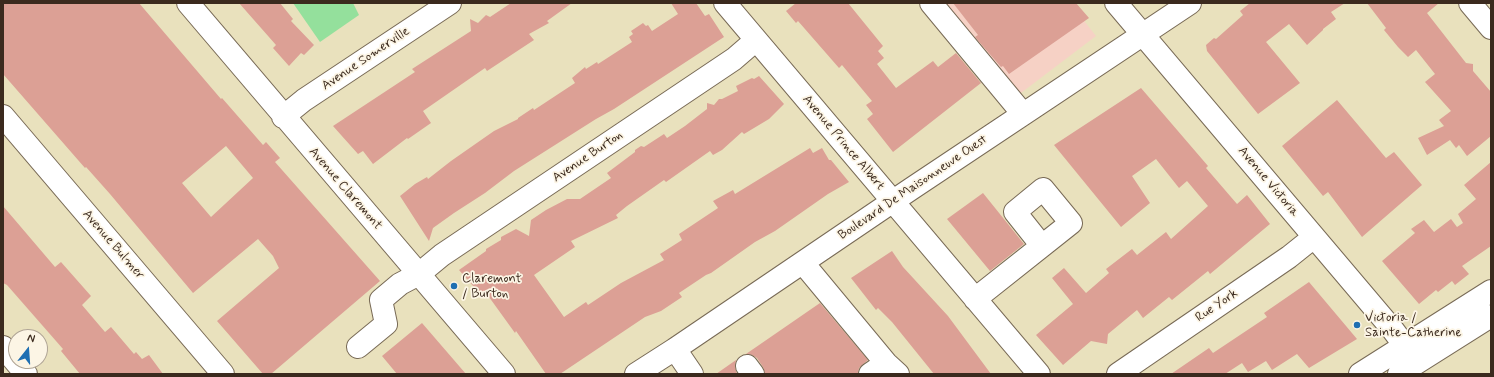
<!DOCTYPE html>
<style>
body{margin:0}
#map{position:relative;width:1494px;height:377px;overflow:hidden;background:#e9e1bd;font-family:Mynerve,sans-serif}
canvas{display:block}
.frame{position:absolute;inset:0;border:4px solid #3b2a1e;pointer-events:none}
.north{position:absolute;left:8px;top:329px;width:40px;height:40px;box-sizing:border-box;background:#fcf5e5;border:1px solid #afa495;border-radius:50%;rotate:17deg;font-size:11px;font-weight:700;line-height:16px;text-align:center;color:#3b2a1e}
.north::after{content:'';display:block;margin:auto;width:14px;height:18px;background:#1f6fb2;clip-path:polygon(50% 0,100% 100%,50% 72%,0 100%)}
</style>
<div id="map">
<canvas width="1494" height="377"></canvas>
<div class="frame"></div>
<div class="north">N</div>
</div>
<script>
const context = document.querySelector('canvas').getContext('2d');
context.lineJoin = 'round';
function fillPath(path, color) {
  context.fillStyle = color;
  context.fill(path, 'evenodd');
}
function poly(rows) {
  const path = new Path2D();
  for (const r of rows) {
    path.moveTo(r[0], r[1]);
    for (let i = 2; i < r.length; i += 2) path.lineTo(r[i], r[i + 1]);
  }
  return path;
}
function strokePath(path, color, width, dash) {
  context.strokeStyle = color;
  context.lineWidth = width;
  context.lineCap = dash ? 'butt' : 'round';
  context.setLineDash(dash || []);
  context.stroke(path);
}
function write(font, color, halo, rows, align = 'center') {
  context.font = font + ' Mynerve,sans-serif';
  context.lineWidth = 3.5;
  context.setLineDash([]);
  context.textBaseline = 'middle';
  context.strokeStyle = halo;
  context.fillStyle = color;
  for (const [text, x, y, turn = 0] of rows) {
    context.save();
    context.translate(x, y);
    context.rotate((+turn || 0) * Math.PI / 180);
    context.textAlign = isNaN(turn) ? turn : align;
    if (halo) context.strokeText(text, 0, 0);
    context.fillText(text, 0, 0);
    context.restore();
  }
}
fillPath(poly([
 [946,3,1070,3,1096,36,1017,96,945,4]
]), '#f6d1c5');
fillPath(poly([
 [293,3,353,3,359,15,320,42]
]), '#94e09c');
fillPath(poly([
 [3,3,139,3,221,99,222,98,263,145,266,142,280,158,275,162,380,281,271,374,263,374,217,321,279,268,273,256,258,239,193,293,110,194,86,167,85,168,3,74],
 [226,146,253,178,211,217,182,183],
 [239,3,280,3,293,19,291,21,314,45,304,55,301,53,289,66,273,48,276,45],
 [511,3,572,3,547,21,549,23,529,34,534,40,487,71,485,68,423,111,431,123,408,139,407,138,373,164,363,151,358,154,333,126,415,72,412,69,471,31,470,19,478,23,486,15,490,17],
 [671,3,696,3,705,16,709,14,724,37,614,109,596,119,514,171,485,193,454,213,433,228,429,241,400,196,415,184,427,177,428,179,451,161,494,131,518,119,518,118,533,108,534,110,575,83,572,78,585,67,586,69,597,62,598,64,632,42,629,37,633,34,631,31,643,23,646,26,648,25,652,31,678,14],
 [796,3,848,3,883,46,878,51,884,58,877,64,896,88,933,61,938,67,956,53,981,83,893,152,867,119,873,114,866,105,872,101,842,65,839,68,798,21,796,23,786,11],
 [953,3,1076,3,1089,18,1009,74,1003,66,1001,67,975,37,978,35],
 [1250,3,1345,3,1331,12,1336,19,1323,29,1323,30,1307,45,1289,24,1266,42,1300,83,1258,114,1207,51,1206,45,1214,38,1216,39,1243,15,1240,11],
 [1367,3,1439,3,1427,13,1466,63,1473,64,1473,71,1491,92,1491,136,1467,156,1459,145,1456,148,1450,140,1427,155,1418,138,1444,126,1439,120,1451,111,1425,82,1435,74,1416,50,1408,57,1398,47,1384,30,1386,28],
 [759,76,784,104,769,119,744,134,742,132,722,150,713,155,710,151,666,182,664,180,627,206,616,215,618,218,571,241,575,247,534,275,564,317,586,302,588,305,621,283,664,260,660,254,682,240,679,234,718,208,713,201,733,190,735,194,810,148,813,153,822,148,829,160,831,160,849,182,828,194,775,231,755,242,711,273,706,275,679,293,682,297,661,311,645,317,560,374,546,374,516,331,515,333,489,297,488,298,485,293,481,295,459,270,486,251,486,249,501,240,501,237,516,229,529,236,531,220,546,210,567,199,580,199,611,178,607,173,635,152,635,150,641,146,644,147,664,134,667,138,685,126,707,109,707,103,714,105,719,99,722,99,738,91,736,86,752,78,754,79],
 [1141,88,1208,166,1206,168,1237,204,1247,195,1270,224,1210,274,1208,271,1172,300,1169,297,1143,318,1137,310,1108,334,1107,344,1091,341,1063,365,1036,335,1073,304,1052,278,1064,268,1086,293,1109,273,1106,269,1132,249,1137,255,1166,232,1171,239,1208,206,1187,181,1179,188,1156,159,1132,176,1150,203,1121,227,1054,145],
 [1337,100,1386,158,1394,152,1422,185,1362,237,1328,192,1323,196,1282,146],
 [1491,162,1491,246,1462,266,1469,274,1455,285,1452,281,1438,292,1436,290,1419,304,1382,261,1415,233,1411,229,1424,220,1434,232,1451,219,1457,227,1463,223,1458,214,1476,199,1464,185],
 [983,193,1024,244,990,271,947,219],
 [3,206,55,267,61,262,91,296,82,305,105,332,111,327,134,354,136,352,142,359,149,355,163,374,80,374,61,351,63,349,7,285,3,283],
 [892,251,903,267,948,316,991,374,934,374,892,322,878,308,876,310,851,278],
 [1309,282,1357,339,1309,368,1297,354,1272,370,1266,361,1248,372,1242,363,1225,374,1171,374,1209,348,1213,353,1267,317,1264,313],
 [820,303,868,360,859,368,858,374,765,374,763,367,757,358,752,355,746,354],
 [422,323,466,374,397,374,382,356],
 [736,360,735,367,737,374,716,374]
]), '#dca095');
const minor = poly([
 [188,3,504,374],
 [725,3,1039,374],
 [931,3,1023,114],
 [1116,3,1393,330,1416,361],
 [1470,3,1491,28],
 [3,116,223,374],
 [283,117,304,100,450,3],
 [803,263,886,363,898,374],
 [975,299,989,288,1071,223,1043,189,1015,212,1042,246],
 [3,347,26,374],
 [358,347,386,324,381,300,400,284,419,274,442,255,734,59,756,40],
 [675,349,692,374],
 [747,366,753,374],
 [636,374,675,349,911,189,1190,3],
 [870,374,886,363],
 [1118,374,1289,257,1314,237]
]);
const major = poly([
 [1360,374,1491,291],
 [1399,374,1491,316]
]);
strokePath(minor, '#786a56', 24);
strokePath(major, '#786a56', 24);
strokePath(minor, '#fff', 22);
strokePath(major, '#fff', 22);
for (const [x, y, r, color] of [
 [454,286,4,"#1f6fb2"],
 [1357,325,4,"#1f6fb2"]
]) {
  const dot = new Path2D();
  dot.arc(x, y, r, 0, 2 * Math.PI);
  context.fillStyle = color;
  context.fill(dot);
  strokePath(dot, '#fcf5e5', 1.5);
}
write('13px', '#3b2a1e', '#fcf5e5', [
 ["Avenue Somerville",366,59,-34],
 ["Avenue Prince Albert",843,143,50],
 ["Avenue Burton",588,157,-34],
 ["Avenue Victoria",1268,182,50],
 ["Boulevard De Maisonneuve Ouest",913,188,-34],
 ["Avenue Claremont",345,189,49],
 ["Avenue Bulmer",113,245,49],
 ["Rue York",1217,306,-34]
]);
write('13px', '#3b2a1e', '#fcf5e5', [
 ["Claremont",462,279],
 ["/ Burton",462,294],
 ["Victoria /",1365,318],
 ["Sainte-Catherine",1365,333]
], 'left');
</script>
